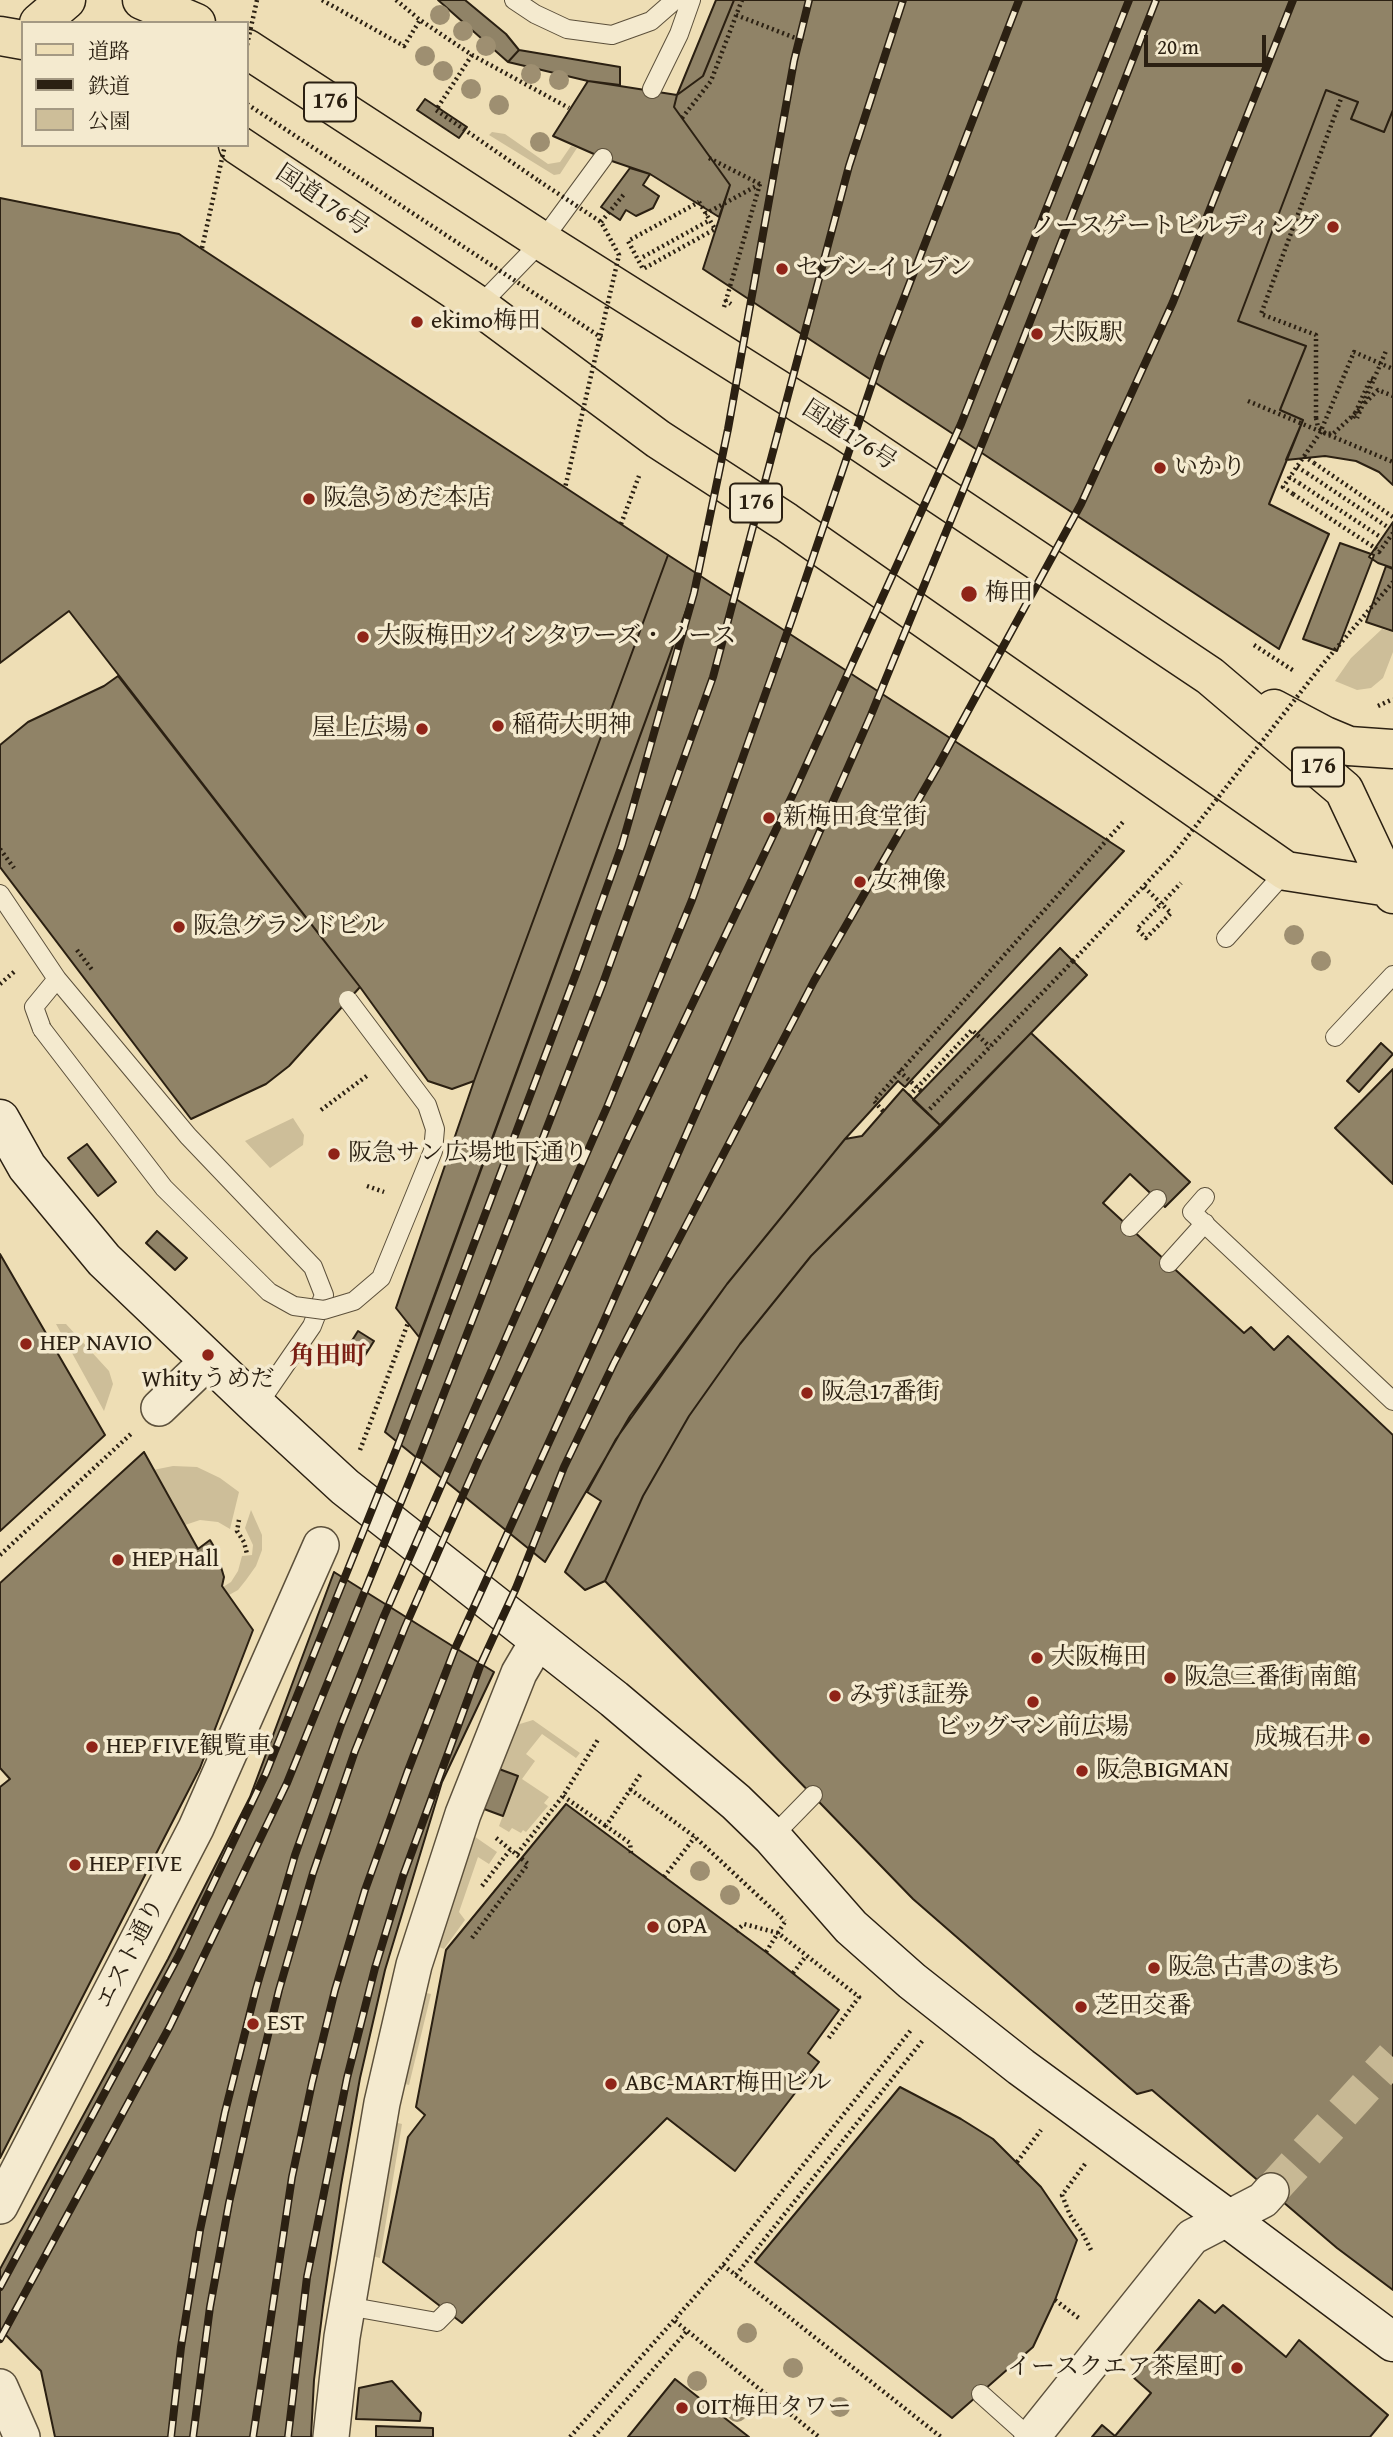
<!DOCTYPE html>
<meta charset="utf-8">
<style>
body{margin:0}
#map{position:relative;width:1393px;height:2437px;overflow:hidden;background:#eedeb5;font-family:"Gentium Book Plus","Noto Serif JP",serif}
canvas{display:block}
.legend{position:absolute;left:21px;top:21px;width:228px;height:126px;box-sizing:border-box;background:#f4eacf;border:2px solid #a49983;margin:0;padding:9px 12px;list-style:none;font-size:21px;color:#2b2012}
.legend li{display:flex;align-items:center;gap:14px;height:35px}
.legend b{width:35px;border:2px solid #a49983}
.scale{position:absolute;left:1144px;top:35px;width:122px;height:32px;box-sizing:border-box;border:4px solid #2b2012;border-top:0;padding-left:9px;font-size:21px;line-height:24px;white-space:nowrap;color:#2b2012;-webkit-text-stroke:5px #f4eacf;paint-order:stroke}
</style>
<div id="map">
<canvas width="1393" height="2437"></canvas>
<ul class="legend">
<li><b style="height:9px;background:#eedeb5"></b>道路</li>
<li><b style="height:9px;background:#2b2012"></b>鉄道</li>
<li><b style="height:19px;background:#cdbe99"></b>公園</li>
</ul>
<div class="scale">20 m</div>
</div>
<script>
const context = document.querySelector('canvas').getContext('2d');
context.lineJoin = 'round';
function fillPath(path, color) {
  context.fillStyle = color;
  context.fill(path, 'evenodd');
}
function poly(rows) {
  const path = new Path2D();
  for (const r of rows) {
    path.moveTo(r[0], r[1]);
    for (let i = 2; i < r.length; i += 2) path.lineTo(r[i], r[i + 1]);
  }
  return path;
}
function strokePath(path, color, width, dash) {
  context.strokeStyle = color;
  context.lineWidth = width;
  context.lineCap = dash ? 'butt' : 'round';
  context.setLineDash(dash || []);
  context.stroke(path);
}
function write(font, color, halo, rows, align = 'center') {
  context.font = font + ' "Gentium Book Plus","Noto Serif JP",serif';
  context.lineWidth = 7;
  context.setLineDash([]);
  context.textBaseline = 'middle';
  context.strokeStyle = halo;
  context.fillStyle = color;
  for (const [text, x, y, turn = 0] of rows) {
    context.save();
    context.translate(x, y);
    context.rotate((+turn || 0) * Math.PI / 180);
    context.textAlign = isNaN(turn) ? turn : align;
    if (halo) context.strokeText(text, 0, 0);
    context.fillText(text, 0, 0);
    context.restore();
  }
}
fillPath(poly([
 [492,132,505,134,548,164,560,162,571,146,577,148,560,174,554,175,489,135],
 [1382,629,1393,632,1393,652,1383,678,1371,688,1357,690,1335,681,1351,658],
 [293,1118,304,1135,303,1145,270,1168,245,1141],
 [56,1324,66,1324,109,1371,113,1384,104,1411],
 [173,1466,197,1467,220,1478,239,1492,230,1529,218,1522,200,1520,185,1525,153,1470],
 [251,1510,262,1535,262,1550,256,1566,246,1580,238,1590,229,1595,223,1587,231,1582,238,1571,242,1556,252,1555,253,1545,245,1528],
 [533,1720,580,1753,576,1758,542,1734,526,1754,535,1761,522,1779,549,1797,544,1803,548,1806,526,1832,523,1830,521,1833,512,1828,509,1832,499,1826,518,1776,499,1769,510,1727],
 [468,1832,497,1852,489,1864,478,1857,459,1912,465,1920,444,1949,435,1945],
 [422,1992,431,1994,409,2085,401,2083],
 [394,2122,402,2124,380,2258,372,2256]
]), '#cdbe99');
const building = poly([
 [438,0,465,0,506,34,519,50,508,62,438,0],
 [716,0,734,0,703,76,677,95,716,0],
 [734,0,1393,0,1393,110,1384,132,1351,119,1358,102,1326,90,1238,321,1306,346,1280,410,1303,420,1269,504,1329,534,1279,649,703,269,730,185,674,107,677,95,703,76,734,0],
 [519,50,620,67,620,85,588,81,508,62,519,50],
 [588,81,677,95,674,107,730,185,719,217,650,174,603,158,553,136,588,81],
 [1326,90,1358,102,1351,119,1384,132,1393,110,1393,485,1379,472,1356,461,1325,456,1286,460,1303,420,1280,410,1306,346,1238,321,1326,90],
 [425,99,467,127,459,138,417,110,425,99],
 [630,168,650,174,643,185,659,196,653,208,636,216,626,210,620,220,601,207,630,168],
 [0,198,179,234,668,555,474,1081,452,1089,428,1081,360,987,69,611,0,663,0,198],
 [1393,522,1393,568,1378,563,1369,557,1393,522],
 [1340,543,1374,555,1337,651,1303,639,1340,543],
 [668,555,699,575,419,1337,396,1308,474,1081,668,555],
 [1386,566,1393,569,1393,631,1366,622,1386,566],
 [699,575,1124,851,905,1087,898,1081,845,1139,727,1284,630,1416,545,1562,385,1432,699,575],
 [118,676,360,987,289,1066,266,1084,191,1119,0,867,0,745,28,722,104,686,118,676],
 [1060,948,1087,975,941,1126,913,1100,1060,948],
 [1031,1033,1190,1182,1165,1207,1130,1174,1103,1203,1244,1333,1251,1327,1274,1350,1288,1336,1393,1435,1393,2290,1337,2248,1152,2090,1137,2094,913,1899,605,1581,643,1496,689,1416,740,1344,811,1256,1031,1033],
 [1381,1043,1393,1054,1359,1092,1347,1081,1381,1043],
 [1393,1069,1393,1184,1335,1128,1393,1069],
 [903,1089,941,1126,811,1256,740,1344,689,1416,643,1496,605,1581,585,1590,565,1572,601,1501,587,1492,616,1439,727,1284,845,1139,862,1136,903,1089],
 [87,1144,116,1182,98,1196,68,1158,87,1144],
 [157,1231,187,1258,175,1270,146,1243,157,1231],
 [0,1254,105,1435,0,1531,0,1254],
 [358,1331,374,1341,359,1365,343,1355,358,1331],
 [144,1452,198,1549,210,1540,216,1550,216,1560,221,1567,224,1577,222,1586,253,1630,200,1768,0,2158,0,1787,10,1779,0,1768,0,1583,144,1452],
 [334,1572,494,1672,442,1782,385,1970,360,2078,341,2185,323,2307,314,2380,311,2437,55,2437,41,2371,0,2329,0,2269,168,1959,250,1797,334,1572],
 [499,1769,518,1776,503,1816,484,1809,499,1769],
 [566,1804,766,1952,839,2010,808,2053,819,2062,735,2171,667,2118,462,2323,383,2262,408,2137,425,2115,416,2107,446,1950,566,1804],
 [900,2087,961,2119,993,2139,1041,2187,1077,2240,1055,2300,1033,2347,952,2418,755,2262,900,2087],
 [1199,2300,1215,2313,1223,2305,1286,2357,1299,2340,1388,2415,1370,2437,1092,2437,1102,2425,1115,2436,1151,2393,1134,2378,1199,2300],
 [675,2379,749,2437,628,2437,675,2379],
 [392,2381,421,2413,420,2421,356,2419,359,2388,392,2381],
 [376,2426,433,2428,433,2437,376,2437,376,2426]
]);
fillPath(building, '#908367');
strokePath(building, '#2b2012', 2);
strokePath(poly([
 [1271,2191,1393,2057]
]), '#c7b894', 35, [35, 18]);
const lane = poly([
 [514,0,535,14,567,29,612,35,651,21,675,0],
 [652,89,679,34,691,0],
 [479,306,542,241,603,158],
 [0,894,57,979,188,1136,313,1267,324,1295,312,1326,257,1406],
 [1226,938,1286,871],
 [42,1029,34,1007,57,979],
 [1335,1037,1393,975],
 [1205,1197,1192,1212,1393,1401],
 [1130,1227,1157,1199],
 [1169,1263,1205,1223],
 [772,1837,813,1795],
 [347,2306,437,2322,447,2312],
 [981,2394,1029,2437]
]);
const street = poly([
 [159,1408,209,1360],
 [0,2206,196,1828,321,1545],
 [0,2387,22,2437],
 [331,2437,342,2337,382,2103,414,1965,463,1814,519,1673,539,1639],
 [1032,2437,1192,2237,1263,2200,1271,2191]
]);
const secondary = poly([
 [0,1119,27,1167,104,1260,257,1406,345,1487,614,1699,736,1802,772,1837,851,1927,912,1981,1021,2067,1227,2218,1393,2342]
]);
const primary = poly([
 [39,23,66,0]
]);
const highway = poly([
 [142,0,196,23],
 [0,36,23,40],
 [247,49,542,241,844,431,1210,676,1344,790,1393,894],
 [238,145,479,306,658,439,786,522,1286,871,1389,887],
 [1274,709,1325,736,1349,746,1393,749]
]);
strokePath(lane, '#5c503b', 20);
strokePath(street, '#5c503b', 38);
strokePath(secondary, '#2b2012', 41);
strokePath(primary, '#2b2012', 41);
strokePath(highway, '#2b2012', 41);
strokePath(poly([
 [322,0,404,46,420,20],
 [396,0,420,20,472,55,569,108],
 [736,15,803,41],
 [472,55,436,110,539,181],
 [682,118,711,81,742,0],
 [709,158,760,184],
 [699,202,715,229,643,269,628,241,699,202],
 [705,214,760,184],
 [601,222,625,193],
 [643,257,710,220],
 [725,300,731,304],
 [724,307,760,184],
 [1374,379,1386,351],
 [1248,401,1393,462],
 [1365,403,1378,390,1393,396],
 [1316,418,1316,335,1261,314,1342,96],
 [1353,418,1371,378,1374,379,1357,418],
 [1304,456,1314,463],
 [1297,467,1307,473],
 [1289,477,1299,483],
 [1293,494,1283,487,1320,433,1354,352,1393,369],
 [621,524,639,476],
 [1375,548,1379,552,1393,533],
 [1254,645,1294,671],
 [1378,706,1393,699],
 [0,849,14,868],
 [1144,887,1171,913,1146,938,1137,929,1181,883],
 [77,950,93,971],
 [0,984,15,971],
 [899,1071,921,1091],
 [909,1096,972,1030,990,1047],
 [321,1110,368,1075],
 [883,1111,874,1101,1123,822],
 [926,1113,1073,961],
 [367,1186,384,1192],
 [360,1450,408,1323],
 [239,1520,237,1531,244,1542,247,1554],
 [0,1555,133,1432],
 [630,1789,695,1837,785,1921],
 [563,1796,606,1826],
 [631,1853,630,1843,606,1826,642,1772],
 [517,1854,563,1796,599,1738],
 [664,1877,695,1837],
 [482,1886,510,1850],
 [736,1931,744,1924,778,1933,859,1997,828,2039],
 [472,1938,528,1864,495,1837],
 [766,1952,786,1920],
 [793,1973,806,1956],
 [1017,2162,1041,2130],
 [1085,2164,1062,2195,1070,2215,1082,2232,1091,2250],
 [723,2265,941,2437],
 [736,2275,923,2040],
 [1055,2300,1080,2319],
 [675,2321,819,2437],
 [570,2437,723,2265,911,2030],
 [594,2437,687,2331]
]), '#2b2012', 4.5, [2, 3.5]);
strokePath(lane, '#f4eacf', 18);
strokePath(street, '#f4eacf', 35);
strokePath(secondary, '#f4eacf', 38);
strokePath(primary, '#eedeb5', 38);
strokePath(highway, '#eedeb5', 38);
const rail = poly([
 [0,2287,179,1955,266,1773,398,1445,577,971,622,845,694,593,728,429,794,61,809,0],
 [0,2339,170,2026,287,1783,420,1455,603,983,713,677,849,166,903,0],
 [171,2437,181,2347,200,2230,225,2112,256,1989,295,1855,341,1725,384,1616,607,1107,692,900,792,619,880,360,1019,0],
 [193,2437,210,2307,229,2203,252,2100,279,1990,313,1873,355,1751,405,1627,478,1461,629,1136,794,792,961,424,1129,0],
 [253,2437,292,2177,312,2083,335,1990,365,1890,407,1773,454,1651,604,1321,871,715,984,439,1156,0],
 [288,2437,307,2277,347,2078,375,1968,403,1876,480,1666,516,1588,564,1467,614,1363,814,981,939,764,1081,504,1173,302,1293,0]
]);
strokePath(rail, '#2b2012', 8);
strokePath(rail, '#f4eacf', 5, [16]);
const laneBridge = poly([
 [42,1029,164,1188,269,1292,294,1306,324,1310,354,1301,381,1278,433,1151,435,1129,427,1105,348,1000]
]);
strokePath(laneBridge, '#5c503b', 20, []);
strokePath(poly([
 [247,45,257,0],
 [247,104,602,338],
 [539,181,601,222,619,255,565,488],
 [202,248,225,145],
 [1316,418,1318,427,1325,433,1333,434,1361,408],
 [1314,463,1393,517],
 [1307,473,1389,528],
 [1299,483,1382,538],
 [1293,494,1375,548],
 [1073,961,1173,855,1322,665,1393,582]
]), '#2b2012', 4.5, [2, 3.5]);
strokePath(laneBridge, '#f4eacf', 18);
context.fillStyle = '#9e8f71';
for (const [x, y] of [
 [440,15],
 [463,31],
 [486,46],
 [425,56],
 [443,71],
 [531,74],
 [559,80],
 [471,89],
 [499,105],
 [540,142],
 [1294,935],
 [1321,961],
 [700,1871],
 [730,1895],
 [747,2333],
 [793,2368],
 [697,2381],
 [840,2407],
 [737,2412]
]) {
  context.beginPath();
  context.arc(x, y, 10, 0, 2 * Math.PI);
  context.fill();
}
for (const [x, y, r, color] of [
 [1333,227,7,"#8f2418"],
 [782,269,7,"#8f2418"],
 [417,322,7,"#8f2418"],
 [1037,334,7,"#8f2418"],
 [1160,468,7,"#8f2418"],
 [309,499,7,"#8f2418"],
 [969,594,9,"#8f2418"],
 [363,637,7,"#8f2418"],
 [498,726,7,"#8f2418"],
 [422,729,7,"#8f2418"],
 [769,818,7,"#8f2418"],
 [860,882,7,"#8f2418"],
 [179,927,7,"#8f2418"],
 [334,1154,7,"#8f2418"],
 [26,1344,7,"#8f2418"],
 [208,1355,7,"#8f2418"],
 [807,1393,7,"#8f2418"],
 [118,1560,7,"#8f2418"],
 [1037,1658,7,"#8f2418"],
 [1170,1678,7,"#8f2418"],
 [835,1696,7,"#8f2418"],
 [1033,1702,7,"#8f2418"],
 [1364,1739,7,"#8f2418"],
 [92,1747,7,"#8f2418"],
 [1082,1771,7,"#8f2418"],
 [75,1865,7,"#8f2418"],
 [653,1927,7,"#8f2418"],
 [1154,1968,7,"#8f2418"],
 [1081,2007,7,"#8f2418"],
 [253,2024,7,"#8f2418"],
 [611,2084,7,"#8f2418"],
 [1237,2368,7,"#8f2418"],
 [682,2408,7,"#8f2418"]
]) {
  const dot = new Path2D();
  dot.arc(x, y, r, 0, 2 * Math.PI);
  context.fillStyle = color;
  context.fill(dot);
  strokePath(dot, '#f4eacf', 2.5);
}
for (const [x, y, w] of [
 [330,102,52],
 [756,503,52],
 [1318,767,52]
]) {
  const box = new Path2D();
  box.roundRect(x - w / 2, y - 19.5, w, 39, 5);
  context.fillStyle = '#f4eacf';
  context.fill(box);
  strokePath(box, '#2b2012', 2);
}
write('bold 23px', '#2b2012', null, [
 ["176",330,102],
 ["176",756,503],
 ["176",1318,767]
]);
write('24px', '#2b2012', '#f4eacf', [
 ["国道176号",322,201,34],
 ["国道176号",849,436,33],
 ["エスト通り",131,1954,-63]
]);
write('24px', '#2b2012', '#f4eacf', [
 ["ノースゲートビルディング",1319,227,"right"],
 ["セブン-イレブン",796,269],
 ["ekimo梅田",431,322],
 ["大阪駅",1051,334],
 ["いかり",1174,468],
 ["阪急うめだ本店",323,499],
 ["梅田",985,594],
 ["大阪梅田ツインタワーズ・ノース",377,637],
 ["稲荷大明神",512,726],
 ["屋上広場",408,729,"right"],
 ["新梅田食堂街",783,818],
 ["女神像",874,882],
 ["阪急グランドビル",193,927],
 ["阪急サン広場地下通り",348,1154],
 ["HEP NAVIO",40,1344],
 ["Whityうめだ",208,1380,"center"],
 ["阪急17番街",821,1393],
 ["HEP Hall",132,1560],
 ["大阪梅田",1051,1658],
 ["阪急三番街 南館",1184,1678],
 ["みずほ証券",849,1696],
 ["ビッグマン前広場",1033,1728,"center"],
 ["成城石井",1350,1739,"right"],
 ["HEP FIVE観覧車",106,1747],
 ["阪急BIGMAN",1096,1771],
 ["HEP FIVE",89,1865],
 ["OPA",667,1927],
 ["阪急 古書のまち",1168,1968],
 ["芝田交番",1095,2007],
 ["EST",267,2024],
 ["ABC-MART梅田ビル",625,2084],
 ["イースクエア茶屋町",1223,2368,"right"],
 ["OIT梅田タワー",696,2408]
], 'left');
write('bold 26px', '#7a1f14', '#f4eacf', [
 ["角田町",328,1357]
]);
</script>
